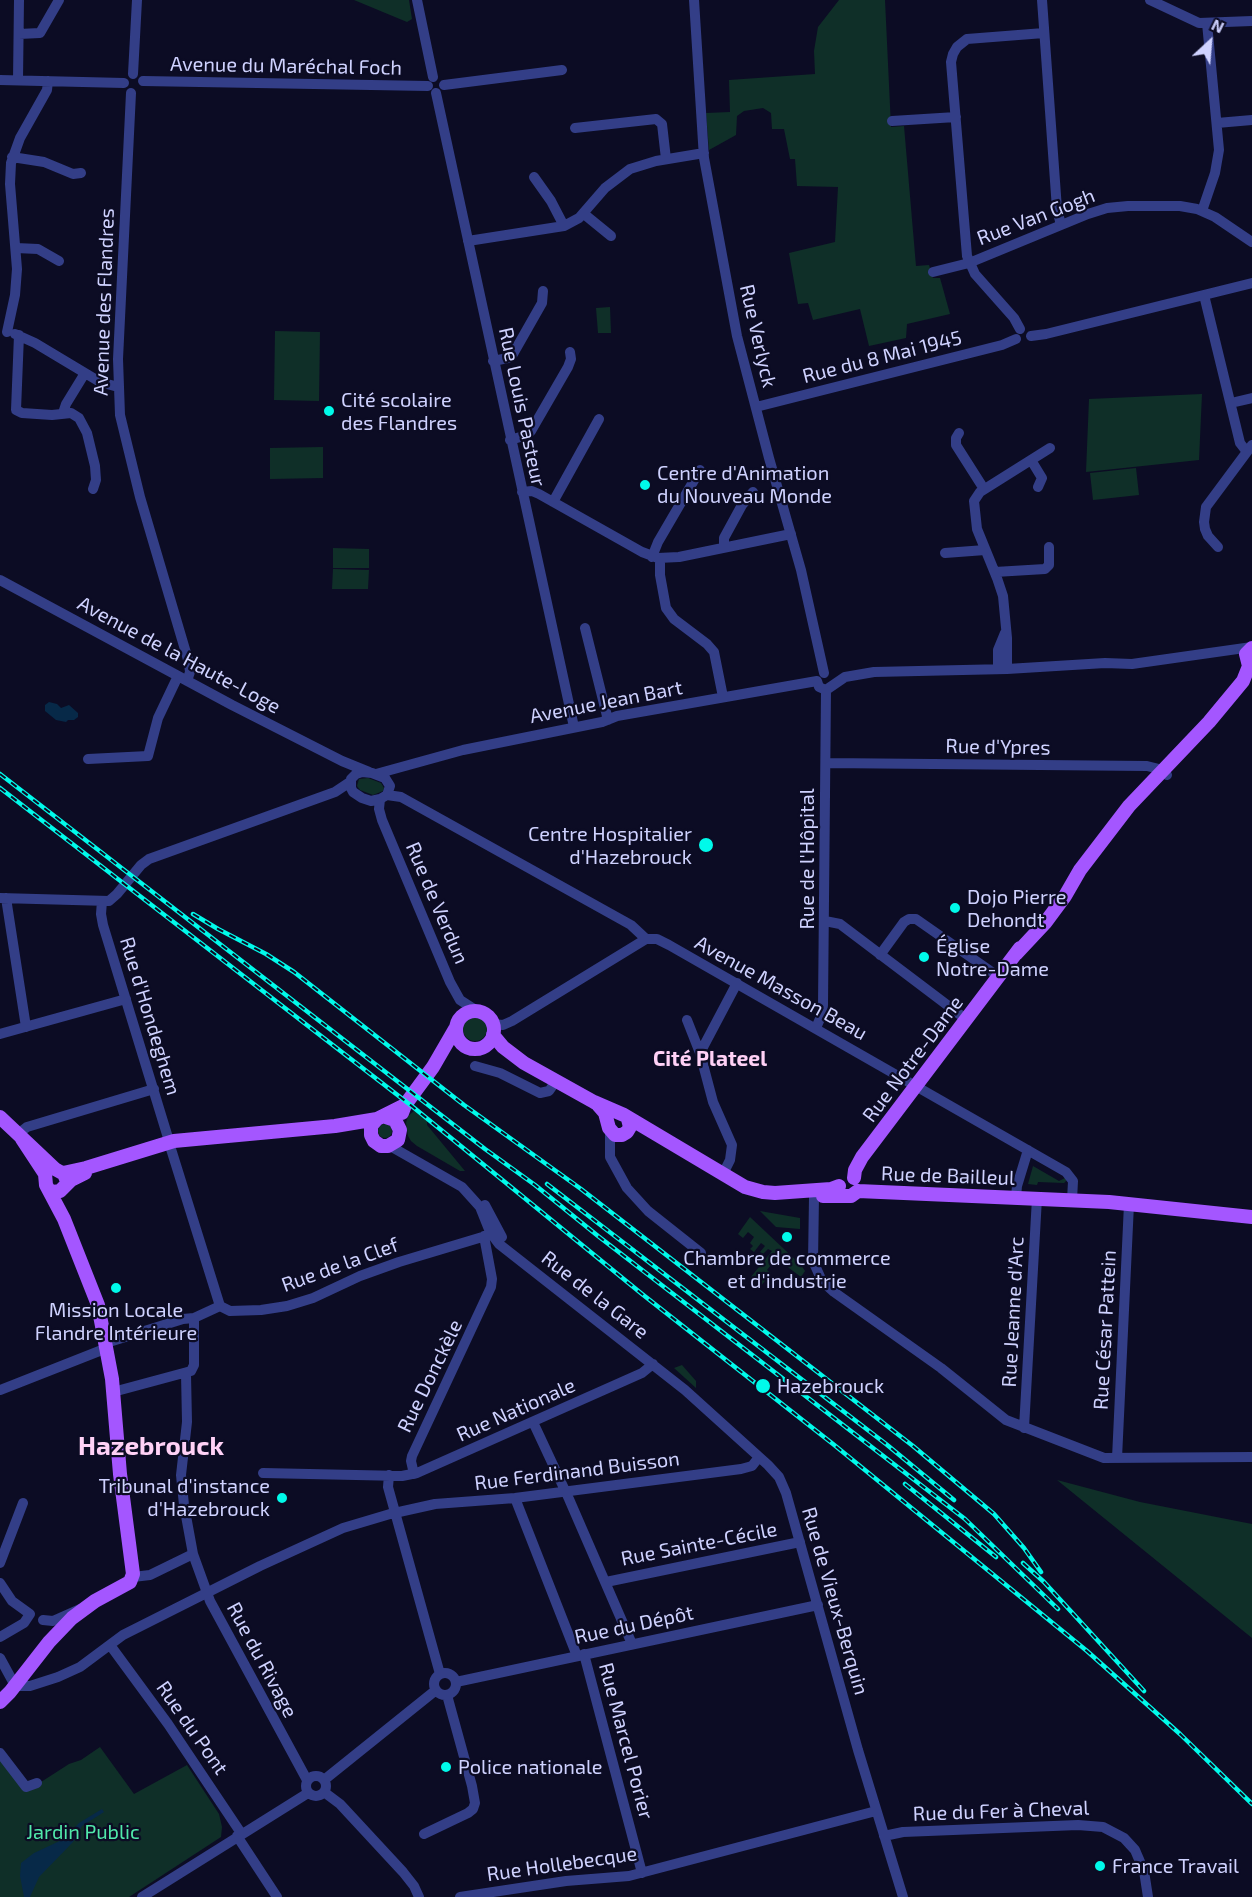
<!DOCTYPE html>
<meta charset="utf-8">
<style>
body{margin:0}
#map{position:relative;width:1252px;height:1897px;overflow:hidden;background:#0c0c24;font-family:"Exo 2",sans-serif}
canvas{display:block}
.north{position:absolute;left:1180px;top:12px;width:60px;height:60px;-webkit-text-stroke:4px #0c0c24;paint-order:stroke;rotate:26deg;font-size:16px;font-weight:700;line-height:24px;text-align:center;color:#cfd2ff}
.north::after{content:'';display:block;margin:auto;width:21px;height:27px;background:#cfd2ff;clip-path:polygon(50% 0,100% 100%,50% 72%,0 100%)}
</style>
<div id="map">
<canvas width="1252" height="1897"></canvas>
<div class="north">N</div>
</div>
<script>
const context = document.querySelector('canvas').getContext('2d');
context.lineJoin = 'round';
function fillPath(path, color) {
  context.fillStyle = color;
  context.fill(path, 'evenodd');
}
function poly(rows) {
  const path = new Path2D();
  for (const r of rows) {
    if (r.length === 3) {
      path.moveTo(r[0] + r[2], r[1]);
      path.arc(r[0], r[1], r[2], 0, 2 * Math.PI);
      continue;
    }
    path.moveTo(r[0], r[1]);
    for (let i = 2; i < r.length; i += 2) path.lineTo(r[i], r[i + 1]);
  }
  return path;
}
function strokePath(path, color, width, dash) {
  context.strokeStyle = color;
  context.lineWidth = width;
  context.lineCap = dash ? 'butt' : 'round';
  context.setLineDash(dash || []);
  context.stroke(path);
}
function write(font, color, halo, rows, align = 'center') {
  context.font = font + ' "Exo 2",sans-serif';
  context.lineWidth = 4.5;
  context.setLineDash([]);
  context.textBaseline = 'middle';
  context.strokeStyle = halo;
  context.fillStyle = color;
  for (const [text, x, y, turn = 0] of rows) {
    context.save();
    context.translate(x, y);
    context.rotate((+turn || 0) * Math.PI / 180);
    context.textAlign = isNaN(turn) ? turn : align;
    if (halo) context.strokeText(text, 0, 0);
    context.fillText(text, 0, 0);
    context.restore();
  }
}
fillPath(poly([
 [354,0,409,0,412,19,407,22],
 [839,0,885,0,891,127,904,126,916,266,929,265,933,278,940,278,950,314,907,324,906,338,869,346,860,309,813,320,808,303,798,304,789,253,835,242,838,187,797,186,795,159,790,159,784,129,772,129,771,113,763,108,744,111,737,116,736,135,709,150,706,113,730,112,729,80,815,74,814,51,818,27],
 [610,307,611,333,598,333,596,308],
 [275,331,320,332,319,401,274,400],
 [1202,394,1199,460,1086,472,1089,399],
 [323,447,323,478,270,479,270,448],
 [1136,468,1139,495,1093,500,1090,473],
 [333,548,369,549,369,568,333,568],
 [333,569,369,570,368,589,332,589],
 [368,778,381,783,384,788,383,791,373,795,360,790,357,786,359,779],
 [475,1029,12],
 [414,1111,427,1121,427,1125,465,1171,460,1171,417,1146,411,1141,408,1136,406,1123,408,1116],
 [385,1131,7],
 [1033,1166,1059,1181,1065,1178,1067,1180,1064,1183,1038,1182,1037,1185,1028,1184],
 [760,1211,800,1218,800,1229,776,1227],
 [750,1217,801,1265,805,1271,801,1277,781,1262,778,1264,774,1261,767,1270,771,1273,761,1286,750,1278,772,1251,768,1249,763,1254,760,1252,765,1246,761,1243,754,1252,750,1249,753,1246,750,1243,754,1237,748,1232,743,1238,738,1234],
 [682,1365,696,1381,696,1388,674,1368],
 [1057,1480,1140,1502,1252,1524,1252,1638],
 [100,1747,134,1794,187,1765,219,1814,222,1827,221,1837,129,1897,0,1897,0,1757,27,1791,69,1764,81,1760]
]), '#0f2f28');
fillPath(poly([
 [49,702,57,704,61,708,69,705,78,713,78,717,74,720,68,720,66,722,56,720,45,711,45,705],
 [102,1809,104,1812,82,1826,73,1842,39,1877,30,1897,24,1897,20,1876,21,1863,34,1853,64,1839,79,1823]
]), '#072948');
strokePath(poly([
 [417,0,433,77],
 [694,0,704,158,737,336,769,458,801,570,824,673],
 [1042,0,1057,209,1061,225],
 [1150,0,1199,23,1252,21],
 [19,34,40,33,59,0],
 [133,74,137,0],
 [0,80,124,83],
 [18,80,19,0],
 [143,81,428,86],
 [444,85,562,70],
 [131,93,118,359,120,415,140,497,189,663,190,672,187,681],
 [436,93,574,727],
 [892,121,956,117],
 [1217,123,1252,120],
 [575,128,656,119,662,124,666,159],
 [12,157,44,162,73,174,81,173],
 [534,177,551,201,564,226],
 [1202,211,1215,173,1219,150,1207,23],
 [584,214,611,236],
 [468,241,564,226,579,218,605,188,630,169,656,161,704,153],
 [16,248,38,249,59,261],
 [933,272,969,263,1088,214,1107,208,1128,206,1180,206,1197,209,1215,217,1252,242],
 [1204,295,1240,443,1247,452],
 [1020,329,1014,318,975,274,967,256,951,62,953,54,957,47,967,39,1044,33],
 [7,332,15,295,17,269,10,184,11,163,20,138,47,90,48,81],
 [15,334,35,343,100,382,118,387],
 [19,335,16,410,22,413,52,415,71,413,79,418,87,433,95,466,96,480,93,489],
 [1031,336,1046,334,1252,283],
 [493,361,508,358,513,354,542,303,543,291],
 [1231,403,1252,398],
 [756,407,1002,345,1016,339],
 [63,413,66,404,85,373],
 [959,433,956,438,956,445,984,489],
 [510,440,527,435,531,431,568,367,571,359,570,352],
 [1031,460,1042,478,1038,487],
 [522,492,532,491,539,494,642,552,658,558,679,557,791,534],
 [553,502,599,419],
 [1218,547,1208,536,1205,529,1204,522,1206,507,1252,445],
 [724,548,724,538,742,505,753,492],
 [945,553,985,550],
 [652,557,658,542,700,470],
 [660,559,660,575,666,608,674,619,707,644,714,652,723,697],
 [995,572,1045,569,1049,565,1049,547],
 [0,580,232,705,342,761,369,772],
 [585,628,608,720],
 [998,669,998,650,1005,633],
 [1007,669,1007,638,1003,596,997,578,977,529,974,501,980,492,1050,448],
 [817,681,819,687,826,690,845,677,874,672,1007,669,1105,663,1132,664,1252,647],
 [88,759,148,756,158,718,178,676],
 [826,763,1147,766,1159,769,1167,775],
 [362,772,372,773,385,778,390,786,387,795,380,799,371,801,362,798,353,792,351,788,351,779,356,774,362,772],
 [376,774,463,750,602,722,617,716,817,681],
 [387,795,401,797,631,925,646,939,657,939,669,945,1066,1172,1073,1181,1072,1200],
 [380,799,379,809,382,820,450,982,460,1000,477,1011],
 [0,898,109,901,117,894,141,865,149,859,335,792,350,782],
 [6,898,26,1027],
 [102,901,101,914,103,925,169,1141],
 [825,921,840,924,967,1020],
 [880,955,904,922,909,919,916,919,999,977],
 [687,1020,700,1053],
 [493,1024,503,1025,512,1021,646,939],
 [816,1028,822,1014,823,1005,826,690],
 [0,1034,126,999],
 [475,1066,500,1073,540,1093,549,1091,556,1081],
 [610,1131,610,1157,627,1188,648,1211,701,1253],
 [18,1134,27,1127,154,1089],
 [390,1146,462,1187,480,1207,490,1232,499,1244,685,1390,768,1465,779,1477,786,1493,858,1750,903,1897],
 [171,1149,220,1306],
 [723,1174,730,1160,732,1145,713,1102,700,1053,737,983],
 [814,1197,813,1261,822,1281,834,1292,941,1368,1006,1420,1104,1458,1252,1457],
 [1016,1197,1017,1186,1028,1150],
 [485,1205,502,1237],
 [220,1306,230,1311,261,1310,287,1306,313,1298,360,1276,399,1262,499,1232],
 [106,1343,183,1319,194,1318,220,1306],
 [186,1374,187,1422,181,1475,184,1505,193,1554,210,1601,307,1780],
 [0,1390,107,1348],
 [113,1392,191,1371,194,1365,194,1318],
 [533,1422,569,1499,632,1644],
 [1024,1428,1037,1198],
 [1117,1458,1129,1204],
 [263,1473,402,1476,417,1473,642,1373,653,1364],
 [414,1474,411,1461,412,1456,491,1287,492,1279,484,1236],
 [389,1475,388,1487,440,1674],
 [515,1498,577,1656],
 [0,1563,23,1503],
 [133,1577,150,1575,193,1554],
 [606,1582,800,1542],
 [0,1583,12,1601,30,1614,24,1623,0,1637],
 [43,1620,53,1621,80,1609],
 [110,1645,168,1724,241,1833],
 [584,1654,642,1873],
 [0,1658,12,1680,19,1686,30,1686,58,1677,80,1667,123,1635,260,1566,343,1528,390,1514,435,1504,515,1498,741,1469,752,1466,759,1457],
 [445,1684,11],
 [456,1682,818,1605],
 [0,1753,26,1787,37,1783],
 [316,1786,10],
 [324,1780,436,1690],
 [324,1792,340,1804,403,1872,414,1886,419,1897],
 [424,1834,468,1813,473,1809,475,1803,472,1786,447,1695],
 [237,1836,277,1897],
 [884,1836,903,1832,1078,1825,1103,1827,1124,1838,1135,1850,1144,1871,1148,1897],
 [142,1897,308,1793],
 [460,1897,566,1881,629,1876,876,1811]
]), '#333e87', 10);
strokePath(poly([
 [1016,954,1045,923,1065,896,1080,870,1129,806,1209,722,1243,681,1249,666,1246,654,1252,648],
 [475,1030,19],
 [493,1035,503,1047,524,1063,594,1102,624,1115,745,1187,763,1192,775,1193,831,1189,839,1186],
 [598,1105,605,1113,609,1128,615,1135,622,1135,627,1132,630,1127,628,1119],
 [402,1113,405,1105,433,1067,455,1029],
 [383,1116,395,1120,400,1130,398,1140,388,1146,381,1146,374,1141,371,1135,371,1126,377,1119,405,1105],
 [0,1117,55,1169,64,1174,66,1179],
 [63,1173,86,1168,174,1141,335,1126,377,1119],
 [854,1178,855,1170,862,1157,1020,948],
 [49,1190,54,1192,60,1191,71,1180,85,1173],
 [858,1191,1109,1202,1252,1217],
 [823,1196,851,1196,858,1191],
 [0,1702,10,1692,49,1642,72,1618,95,1601,130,1582,133,1574,120,1474,112,1379,98,1305,64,1219,46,1185,45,1174,22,1139]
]), '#a456ff', 14);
const rail = poly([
 [0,774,485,1149,535,1185,598,1236,965,1519,1058,1609],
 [0,788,413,1107,642,1294,833,1444,1087,1651,1180,1734,1252,1804],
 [193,914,218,929,266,954,294,972,464,1105,581,1189,913,1446,994,1514,1024,1548,1041,1572],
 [547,1184,886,1444,954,1500],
 [905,1484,996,1557],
 [1023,1563,1044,1582,1144,1691]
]);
strokePath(rail, '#00faea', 4.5);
strokePath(rail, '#0c0c24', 2, [7]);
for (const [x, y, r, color] of [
 [329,411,6,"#00faea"],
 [645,485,6,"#00faea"],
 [706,845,8,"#00faea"],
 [955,908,6,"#00faea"],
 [924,957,6,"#00faea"],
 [787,1237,6,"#00faea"],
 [116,1288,6,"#00faea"],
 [763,1386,8,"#00faea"],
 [282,1498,6,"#00faea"],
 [446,1767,6,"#00faea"],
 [1100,1866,6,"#00faea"]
]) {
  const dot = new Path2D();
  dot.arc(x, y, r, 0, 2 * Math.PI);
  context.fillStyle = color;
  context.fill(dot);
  strokePath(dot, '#0c0c24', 2);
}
write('20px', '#cfd2ff', '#0c0c24', [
 ["Avenue du Maréchal Foch",286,66,1],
 ["Rue Van Gogh",1036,217,-21],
 ["Avenue des Flandres",104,302,-88],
 ["Rue Verlyck",758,336,77],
 ["Rue du 8 Mai 1945",882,357,-14],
 ["Rue Louis Pasteur",522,407,78],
 ["Avenue de la Haute-Loge",179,655,28],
 ["Avenue Jean Bart",606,702,-11],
 ["Rue d'Ypres",998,747,1],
 ["Rue de l'Hôpital",807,859,-90],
 ["Rue de Verdun",437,903,67],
 ["Avenue Masson Beau",781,988,29],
 ["Rue d'Hondeghem",150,1016,73],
 ["Rue Notre-Dame",913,1059,-53],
 ["Rue de Bailleul",948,1176,2],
 ["Rue de la Clef",340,1265,-20],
 ["Rue de la Gare",595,1295,38],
 ["Rue Jeanne d'Arc",1013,1312,-87],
 ["Rue César Pattein",1105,1330,-87],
 ["Rue Donckèle",430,1376,-64],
 ["Rue Nationale",516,1410,-24],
 ["Rue Ferdinand Buisson",577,1471,-7],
 ["Rue Sainte-Cécile",699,1544,-11],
 ["Rue de Vieux-Berquin",835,1601,74],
 ["Rue du Dépôt",634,1625,-12],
 ["Rue du Rivage",262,1660,62],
 ["Rue du Pont",192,1728,55],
 ["Rue Marcel Porier",626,1741,75],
 ["Rue du Fer à Cheval",1001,1811,-2],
 ["Rue Hollebecque",562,1864,-8]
]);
write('20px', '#cfd2ff', '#0c0c24', [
 ["Cité scolaire",341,400],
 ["des Flandres",341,423],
 ["Centre d'Animation",657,473],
 ["du Nouveau Monde",657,496],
 ["Centre Hospitalier",692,834,"right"],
 ["d'Hazebrouck",692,857,"right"],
 ["Dojo Pierre",967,897],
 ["Dehondt",967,920],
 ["Église",936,946],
 ["Notre-Dame",936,969],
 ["Chambre de commerce",787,1258,"center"],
 ["et d'industrie",787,1281,"center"],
 ["Mission Locale",116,1310,"center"],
 ["Flandre Intérieure",116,1333,"center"],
 ["Hazebrouck",777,1386],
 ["Tribunal d'instance",270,1486,"right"],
 ["d'Hazebrouck",270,1509,"right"],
 ["Police nationale",458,1767],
 ["France Travail",1112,1866]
], 'left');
write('20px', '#51e9aa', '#0c0c24', [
 ["Jardin Public",83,1832]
]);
write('bold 21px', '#ffd1f6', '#0c0c24', [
 ["Cité Plateel",710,1059]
]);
write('bold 26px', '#ffd1f6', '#0c0c24', [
 ["Hazebrouck",151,1446]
]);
</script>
